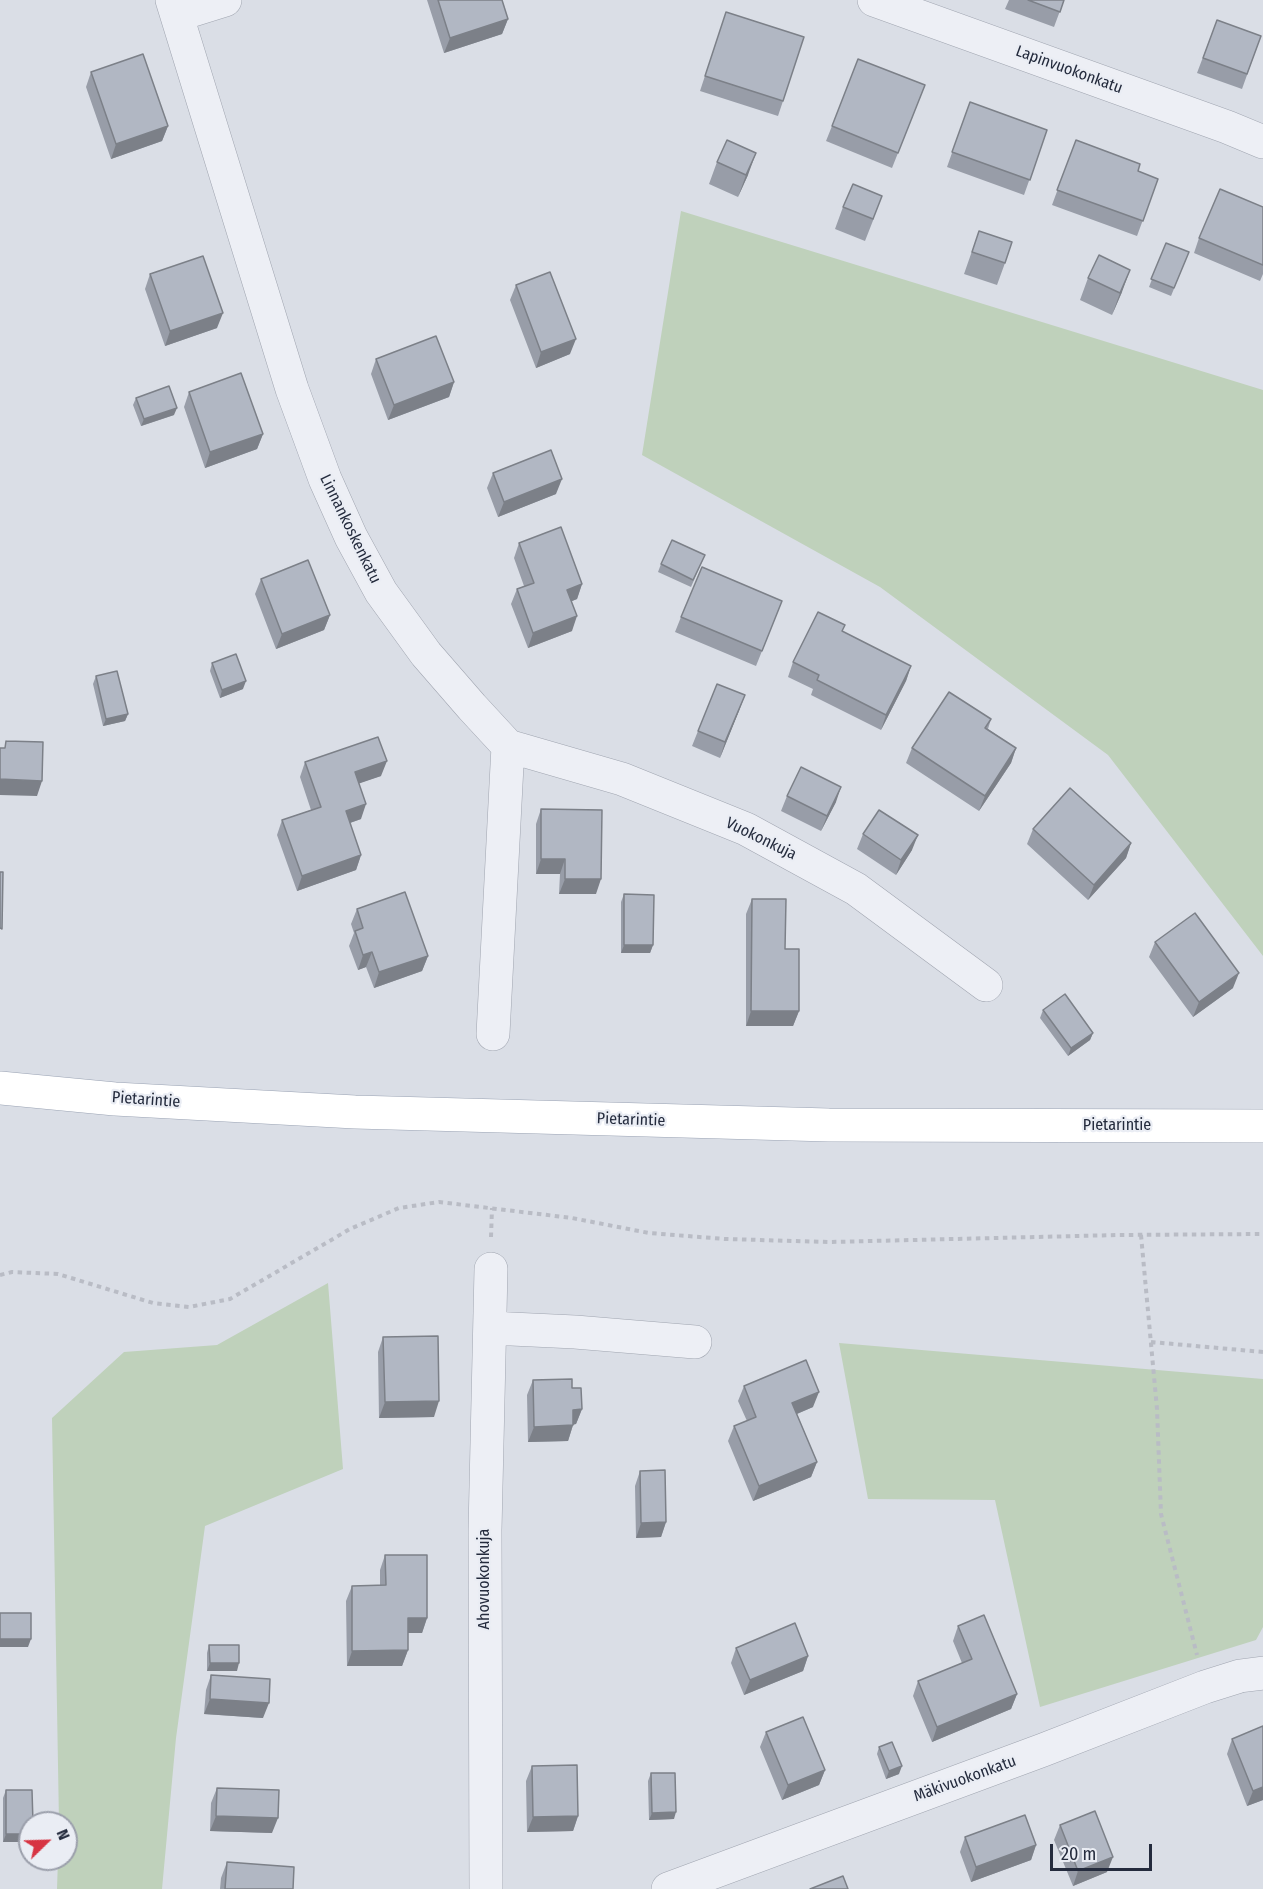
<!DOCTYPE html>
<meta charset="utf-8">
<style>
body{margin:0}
#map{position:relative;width:1263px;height:1889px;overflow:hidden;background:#dadee6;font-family:"Fira Sans Condensed",sans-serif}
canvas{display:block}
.north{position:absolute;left:18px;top:1811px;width:60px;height:60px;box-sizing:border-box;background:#eaedf4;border:2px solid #9b9fab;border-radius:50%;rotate:67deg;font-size:16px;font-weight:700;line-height:24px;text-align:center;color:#242b3d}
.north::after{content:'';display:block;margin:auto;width:21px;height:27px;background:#d73443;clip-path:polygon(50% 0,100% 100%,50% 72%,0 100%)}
.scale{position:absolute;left:1050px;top:1844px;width:102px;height:27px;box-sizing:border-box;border:3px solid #242b3d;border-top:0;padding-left:8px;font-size:18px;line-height:21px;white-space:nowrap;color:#242b3d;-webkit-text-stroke:4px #eaedf4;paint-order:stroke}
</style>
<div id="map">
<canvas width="1263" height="1889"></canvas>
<div class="north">N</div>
<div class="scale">20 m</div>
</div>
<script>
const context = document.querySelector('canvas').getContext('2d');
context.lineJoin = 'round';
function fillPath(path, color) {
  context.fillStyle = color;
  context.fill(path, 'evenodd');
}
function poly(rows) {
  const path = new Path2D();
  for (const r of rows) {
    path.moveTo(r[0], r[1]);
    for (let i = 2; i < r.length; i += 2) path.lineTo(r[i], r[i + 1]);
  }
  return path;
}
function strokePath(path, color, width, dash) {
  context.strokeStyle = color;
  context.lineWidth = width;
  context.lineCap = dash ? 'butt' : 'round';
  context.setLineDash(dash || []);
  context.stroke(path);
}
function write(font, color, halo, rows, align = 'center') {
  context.font = font + ' "Fira Sans Condensed",sans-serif';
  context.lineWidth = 4.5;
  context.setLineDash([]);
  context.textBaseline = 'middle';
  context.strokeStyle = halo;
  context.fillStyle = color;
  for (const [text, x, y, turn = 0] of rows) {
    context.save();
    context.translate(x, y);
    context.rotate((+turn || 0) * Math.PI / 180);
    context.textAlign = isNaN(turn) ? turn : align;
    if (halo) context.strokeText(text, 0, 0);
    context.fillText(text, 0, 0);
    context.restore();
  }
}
fillPath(poly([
 [681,211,1263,390,1263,956,1108,755,880,587,642,455],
 [328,1283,343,1469,205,1526,176,1738,162,1889,57,1889,58,1859,66,1859,66,1823,59,1823,52,1418,124,1352,217,1345],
 [839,1343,1263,1379,1263,1627,1256,1640,1040,1707,995,1500,868,1499]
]), '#bfd1bb');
const minor = poly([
 [172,0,292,389,325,479,351,537,381,592,426,654,472,707,508,746,493,1034],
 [874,0,1227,127,1263,142],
 [177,15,225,0],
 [508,746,622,779,746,829,856,889,986,985],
 [490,1328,575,1332,695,1342],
 [486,1889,485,1530,491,1269],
 [668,1889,1043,1750,1205,1687,1240,1676,1263,1673]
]);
const major = poly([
 [0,1088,115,1099,355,1112,829,1125,1263,1126]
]);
strokePath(minor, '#a0a5b0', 34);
strokePath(major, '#99a2b3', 34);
strokePath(poly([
 [1141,1235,1157,1409,1161,1514,1197,1655],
 [491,1237,492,1208],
 [0,1275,12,1272,58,1274,153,1303,189,1307,230,1299,350,1229,399,1208,439,1202,572,1218,649,1233,725,1239,830,1242,1118,1235,1263,1234],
 [1151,1342,1263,1352]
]), '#b9bcc5', 4, [4.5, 4.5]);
strokePath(minor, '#edeff5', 33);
strokePath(major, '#fff', 33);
fillPath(poly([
 [427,0,502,0,508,19,502,34,444,53],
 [1009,0,1064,0,1054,27,1005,9],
 [726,12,783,101,778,116,700,91],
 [1217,20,1261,36,1242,89,1197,73],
 [91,72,168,126,162,141,111,159,86,87],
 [925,85,892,168,826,141,832,126],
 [970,102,1047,130,1024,195,947,167],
 [1076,140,1138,171,1158,179,1137,236,1052,205],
 [717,162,748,175,738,197,709,184],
 [843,207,874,218,865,241,835,229],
 [1263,207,1263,274,1260,281,1194,253,1199,238],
 [979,231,1005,263,997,285,964,274],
 [1166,243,1189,252,1171,296,1149,287],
 [150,274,217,328,165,346,145,289],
 [1088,278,1122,292,1112,315,1080,300],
 [516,285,570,354,536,368,510,300],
 [376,359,454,382,449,397,388,420,371,374],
 [189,392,263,434,257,449,205,468,184,407],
 [136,398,174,415,141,426,133,405],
 [493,473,556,494,498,517,487,488],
 [519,543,582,584,577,599,572,601,572,631,528,648,511,604,517,589,524,586,514,558],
 [705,555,691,587,658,572,661,564],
 [261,579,330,615,324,630,276,649,255,594],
 [782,601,756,666,675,632,681,617],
 [842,632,911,666,906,681,881,730,811,695,813,689,788,677,793,662],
 [212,663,243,689,220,698,210,671],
 [96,676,128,714,125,721,103,726,93,684],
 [745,695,720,758,692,746,698,731],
 [991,719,988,729,1016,748,1011,763,979,811,906,763,912,748],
 [305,762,381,776,359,783,361,819,350,823,361,855,356,870,297,891,277,835,282,820,311,810,300,777],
 [787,796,836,802,821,831,781,811],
 [541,809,596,894,559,894,560,874,536,874,536,824],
 [1033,829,1131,843,1126,858,1088,900,1027,844],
 [863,834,912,850,896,875,857,849],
 [624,894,653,945,650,953,621,953,621,902],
 [752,899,785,949,799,1011,793,1026,746,1026,746,914],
 [357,909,428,956,422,971,374,988,366,967,358,970,349,946,354,933,351,924],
 [1155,942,1233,988,1193,1017,1149,957],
 [1043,1010,1093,1033,1090,1040,1068,1056,1040,1018],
 [383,1337,434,1417,379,1418,378,1352],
 [533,1380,572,1388,582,1409,576,1424,573,1425,568,1441,528,1442,527,1395],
 [744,1386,813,1407,797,1414,817,1462,811,1477,753,1501,728,1441,734,1426,747,1421,738,1401],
 [640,1471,666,1522,661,1537,636,1538,635,1486],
 [385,1555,427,1618,422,1633,408,1633,408,1650,402,1666,347,1666,346,1601,352,1586,380,1585,380,1570],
 [958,1626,1017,1694,1011,1709,932,1742,913,1696,918,1681,962,1663,953,1641],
 [209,1645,237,1671,207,1671,207,1653],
 [736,1648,808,1656,803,1671,744,1695,731,1663],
 [211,1675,263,1718,204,1714,206,1690],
 [766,1732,825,1770,819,1785,782,1800,760,1747],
 [1232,1739,1263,1800,1247,1806,1227,1754],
 [879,1747,899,1774,886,1779,877,1754],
 [532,1766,578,1816,573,1831,527,1832,526,1781],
 [651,1773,674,1819,649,1820,648,1781],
 [217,1788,272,1833,210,1831,211,1803],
 [6,1790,30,1842,3,1842,3,1798],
 [1060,1825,1107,1872,1073,1886,1054,1840],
 [965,1837,1036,1845,1031,1860,971,1882,960,1852],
 [227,1862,293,1889,220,1889,221,1878]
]), '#989da8');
fillPath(poly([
 [508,19,502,34,444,53,450,38],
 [168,126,162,141,111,159,116,144],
 [756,153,748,175,738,197,746,175],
 [1130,270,1122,292,1112,315,1120,293],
 [223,313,217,328,165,346,170,331],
 [576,339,570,354,536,368,541,352],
 [454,382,449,397,388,420,394,405],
 [177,408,174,415,141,426,144,419],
 [263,434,257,449,205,468,210,452],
 [562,479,556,494,498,517,504,502],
 [582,584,577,599,562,605,567,590],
 [330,615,324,630,276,649,282,634],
 [577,616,572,631,528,648,533,633],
 [911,666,906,681,881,730,886,715],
 [246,681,243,689,220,698,222,690],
 [745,695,739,711,720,758,725,742],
 [128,714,125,721,103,726,106,719],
 [1016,748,1011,763,979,811,985,796],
 [387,761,381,776,349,787,355,772],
 [0,779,42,781,37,796,0,795],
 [841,787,836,802,821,831,827,816],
 [366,804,361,819,341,826,346,811],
 [918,835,912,850,896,875,901,860],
 [1131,843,1126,858,1088,900,1094,885],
 [361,855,356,870,297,891,302,876],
 [541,859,565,859,560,874,536,874],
 [565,879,601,879,596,894,559,894],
 [624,945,653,945,650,953,621,953],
 [372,952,366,967,358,970,363,955],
 [428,956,422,971,374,988,379,972],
 [1239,973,1233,988,1193,1017,1199,1002],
 [751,1011,799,1011,793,1026,746,1026],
 [1093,1033,1090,1040,1068,1056,1071,1048],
 [819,1392,813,1407,787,1418,792,1403],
 [439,1401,434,1417,379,1418,385,1402],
 [582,1409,576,1424,567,1425,573,1410],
 [573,1425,568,1441,528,1442,534,1427],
 [817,1462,811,1477,753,1501,759,1486],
 [666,1522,661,1537,636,1538,641,1523],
 [408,1618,427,1618,422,1633,402,1633],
 [0,1639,31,1639,28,1647,0,1647],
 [408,1650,402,1666,347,1666,352,1651],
 [808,1656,803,1671,744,1695,750,1680],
 [210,1663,239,1663,237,1671,207,1671],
 [1017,1694,1011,1709,932,1742,937,1727],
 [210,1699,269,1703,263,1718,204,1714],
 [902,1766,899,1774,886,1779,889,1771],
 [825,1770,819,1785,782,1800,788,1785],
 [1263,1787,1263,1800,1247,1806,1253,1791],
 [676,1812,674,1819,649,1820,652,1813],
 [216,1816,278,1818,272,1833,210,1831],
 [578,1816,573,1831,527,1832,533,1817],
 [6,1834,30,1834,30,1842,3,1842],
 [1036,1845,1031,1860,971,1882,976,1867],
 [1113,1857,1107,1872,1073,1886,1078,1871]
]), '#7c8088');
const building = poly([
 [438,0,502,0,508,19,450,38,438,0],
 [1028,0,1064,0,1060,12,1028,0],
 [726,12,804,37,783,101,705,76,726,12],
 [1217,20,1261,36,1247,74,1203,58,1217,20],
 [143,54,168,126,116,144,91,72,143,54],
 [858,59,925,85,898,153,832,126,858,59],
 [970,102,1047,130,1030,180,952,152,970,102],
 [727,140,756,153,746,175,717,162,727,140],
 [1076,140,1140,164,1138,171,1158,179,1143,221,1057,190,1076,140],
 [853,184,882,196,873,219,843,207,853,184],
 [1220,189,1263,207,1263,265,1199,238,1220,189],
 [979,231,1012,242,1005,263,972,252,979,231],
 [1166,243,1189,252,1174,288,1151,279,1166,243],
 [1099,255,1130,270,1120,293,1088,278,1099,255],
 [203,256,223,313,170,331,150,274,203,256],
 [550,272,576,339,541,352,516,285,550,272],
 [436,336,454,382,394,405,376,359,436,336],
 [241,373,263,434,210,452,189,392,241,373],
 [169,386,177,408,144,419,136,398,169,386],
 [551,450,562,479,504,502,493,473,551,450],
 [561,527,582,584,567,590,577,616,533,633,517,589,534,583,519,543,561,527],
 [672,540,705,555,693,580,661,564,672,540],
 [308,560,330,615,282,634,261,579,308,560],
 [702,567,782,601,762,651,681,617,702,567],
 [818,612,845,625,842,631,911,666,886,715,817,680,819,675,793,662,818,612],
 [236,654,246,681,222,690,212,663,236,654],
 [117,671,128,714,106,719,96,676,117,671],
 [717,684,745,695,725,742,698,731,717,684],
 [949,692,991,719,985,728,1016,748,985,796,912,748,949,692],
 [378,737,387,761,355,772,366,804,346,811,361,855,302,876,282,820,321,807,305,762,378,737],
 [6,741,43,742,42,781,0,779,0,748,5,748,6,741],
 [801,767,841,787,827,816,787,796,801,767],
 [1070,788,1131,843,1094,885,1033,829,1070,788],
 [541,809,602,810,601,879,565,879,565,859,541,859,541,809],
 [879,810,918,835,901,860,863,834,879,810],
 [0,872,3,872,2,929,0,928,0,872],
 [405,892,428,956,379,972,372,952,363,955,355,931,363,928,357,909,405,892],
 [624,894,654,895,653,945,624,945,624,894],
 [752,899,786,899,785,949,799,949,799,1011,751,1011,752,899],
 [1195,913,1239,973,1199,1002,1155,942,1195,913],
 [1065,994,1093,1033,1071,1048,1043,1010,1065,994],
 [438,1336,439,1401,385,1402,383,1337,438,1336],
 [806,1360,819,1392,792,1403,817,1462,759,1486,734,1426,756,1417,744,1386,806,1360],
 [572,1379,572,1388,581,1388,582,1409,573,1410,573,1425,534,1427,533,1380,572,1379],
 [665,1470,666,1522,641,1523,640,1471,665,1470],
 [385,1555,427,1555,427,1618,408,1618,408,1650,352,1651,352,1586,386,1585,385,1555],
 [0,1613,31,1613,31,1639,0,1639,0,1613],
 [984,1615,1017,1694,937,1727,918,1681,972,1659,958,1626,984,1615],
 [795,1623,808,1656,750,1680,736,1648,795,1623],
 [209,1645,239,1645,239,1663,210,1663,209,1645],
 [211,1675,270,1679,269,1703,210,1699,211,1675],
 [803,1717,825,1770,788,1785,766,1732,803,1717],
 [1263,1726,1263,1787,1253,1791,1232,1739,1263,1726],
 [892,1742,902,1766,889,1771,879,1747,892,1742],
 [577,1765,578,1816,533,1817,532,1766,577,1765],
 [651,1773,675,1773,676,1812,652,1813,651,1773],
 [217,1788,279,1790,278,1818,216,1816,217,1788],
 [6,1790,32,1790,33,1823,30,1823,30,1834,6,1834,6,1790],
 [1095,1811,1113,1857,1078,1871,1060,1825,1095,1811],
 [1025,1815,1036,1845,976,1867,965,1837,1025,1815],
 [227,1862,294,1867,293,1889,225,1889,227,1862],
 [843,1876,848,1889,810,1889,843,1876]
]);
fillPath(building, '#b1b7c3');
strokePath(building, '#7c8088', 1.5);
write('16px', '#242b3d', '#eaedf4', [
 ["Lapinvuokonkatu",1069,70,20],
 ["Linnankoskenkatu",350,529,64],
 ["Vuokonkuja",761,839,26],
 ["Pietarintie",146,1100,4],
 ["Pietarintie",631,1120,2],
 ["Pietarintie",1117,1126],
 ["Ahovuokonkuja",485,1579,-90],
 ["Mäkivuokonkatu",965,1779,-20]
]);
</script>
